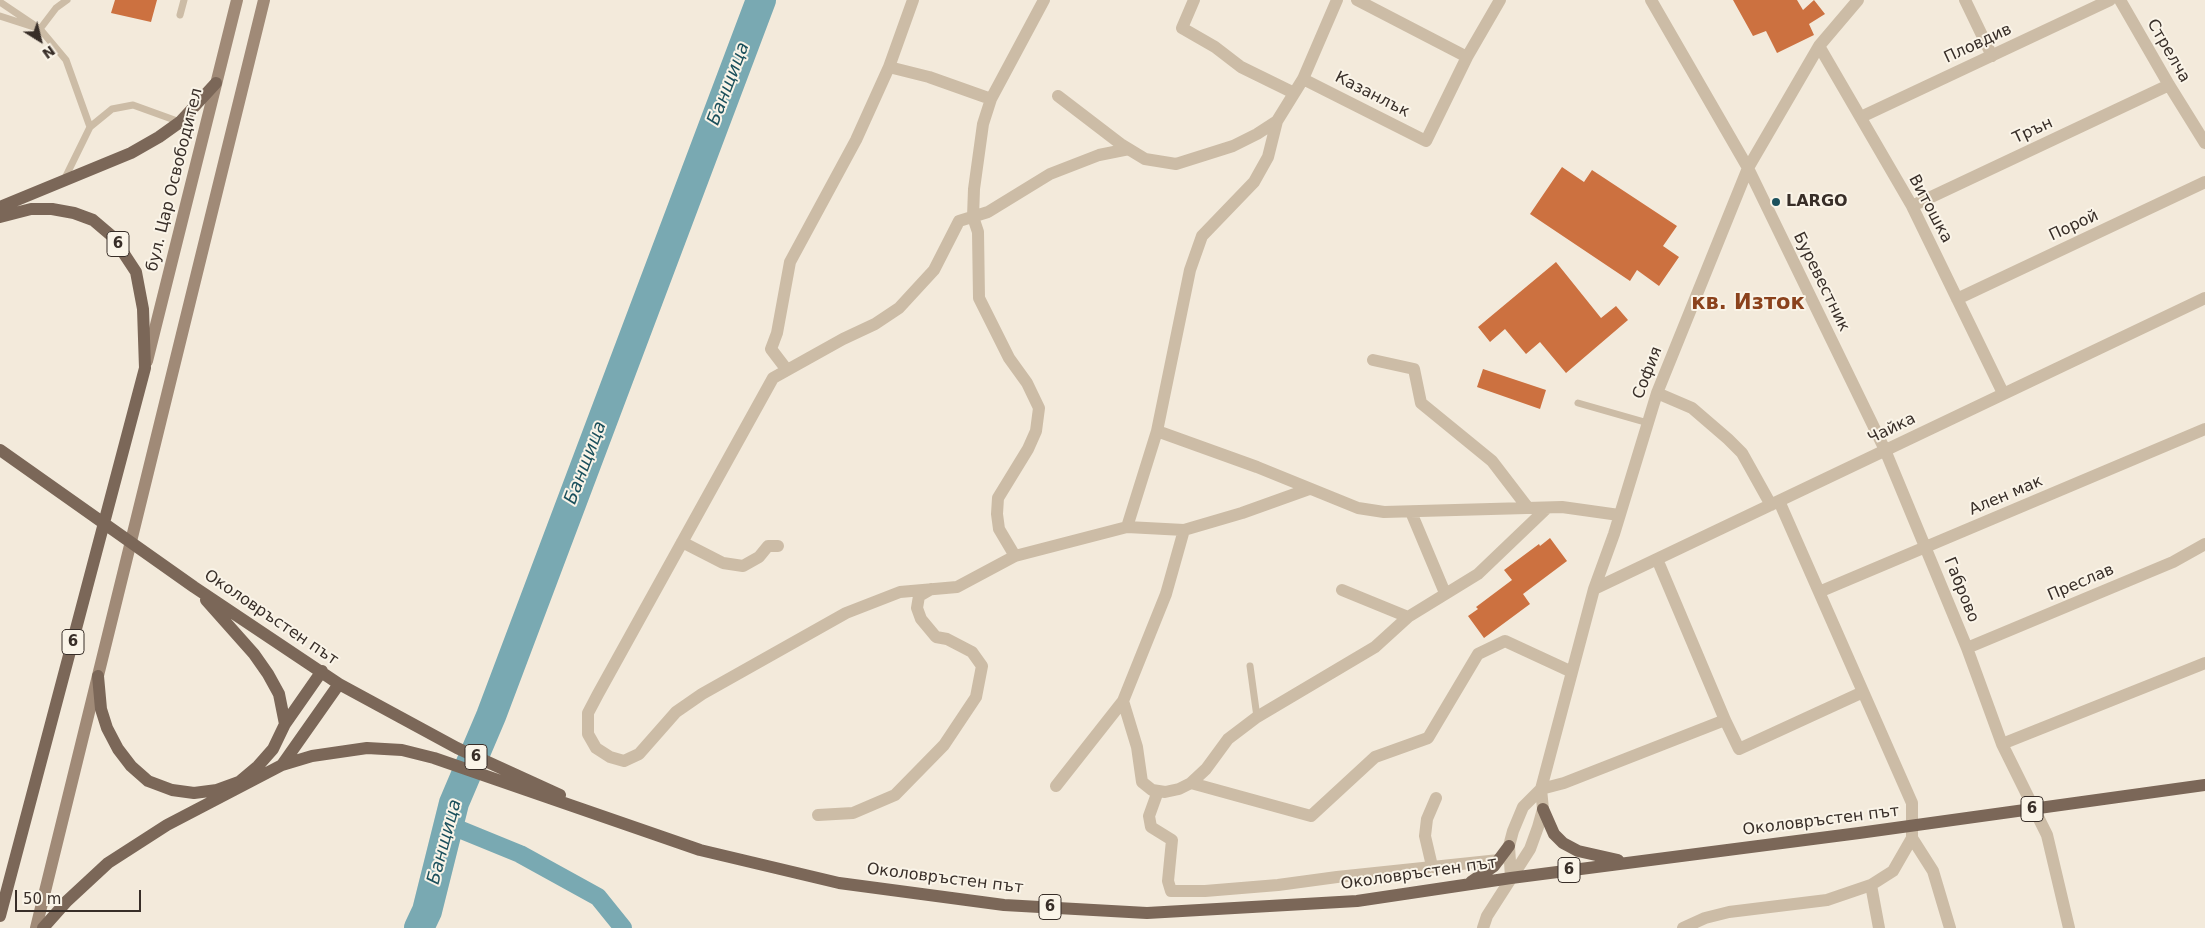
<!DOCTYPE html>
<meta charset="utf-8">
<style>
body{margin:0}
#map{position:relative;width:2205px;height:928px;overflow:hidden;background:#f3eadb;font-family:"DejaVu Sans",sans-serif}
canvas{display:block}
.north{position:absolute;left:15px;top:15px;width:50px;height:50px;-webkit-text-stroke:4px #faf4e8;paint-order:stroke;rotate:144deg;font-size:14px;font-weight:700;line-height:20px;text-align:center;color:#382e28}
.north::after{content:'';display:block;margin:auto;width:18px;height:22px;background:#382e28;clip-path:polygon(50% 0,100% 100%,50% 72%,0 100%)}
.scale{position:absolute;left:15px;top:890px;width:126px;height:22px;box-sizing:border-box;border:2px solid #382e28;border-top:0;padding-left:6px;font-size:15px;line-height:18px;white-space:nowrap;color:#382e28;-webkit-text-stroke:4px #faf4e8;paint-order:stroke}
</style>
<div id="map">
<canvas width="2205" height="928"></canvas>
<div class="north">N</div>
<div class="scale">50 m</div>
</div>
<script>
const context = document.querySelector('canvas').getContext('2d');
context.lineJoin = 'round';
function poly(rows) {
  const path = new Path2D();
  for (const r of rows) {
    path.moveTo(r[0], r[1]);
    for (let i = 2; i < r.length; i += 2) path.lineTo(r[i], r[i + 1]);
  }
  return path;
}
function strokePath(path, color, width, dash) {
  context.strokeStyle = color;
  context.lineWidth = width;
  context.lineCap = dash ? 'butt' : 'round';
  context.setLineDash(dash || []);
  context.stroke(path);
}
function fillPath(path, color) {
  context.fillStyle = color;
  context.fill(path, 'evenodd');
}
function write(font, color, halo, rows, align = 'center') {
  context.font = font + ' "DejaVu Sans",sans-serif';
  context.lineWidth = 4;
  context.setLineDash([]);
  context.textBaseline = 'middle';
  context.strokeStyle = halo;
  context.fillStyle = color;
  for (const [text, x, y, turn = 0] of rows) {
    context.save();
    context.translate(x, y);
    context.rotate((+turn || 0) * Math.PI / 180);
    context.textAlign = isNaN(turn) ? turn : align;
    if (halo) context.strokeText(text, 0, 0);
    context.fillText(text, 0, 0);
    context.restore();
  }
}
strokePath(poly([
 [449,825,520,854,598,897,623,928]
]), '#79a9b2', 18);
strokePath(poly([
 [419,928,427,911,454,803,491,716,761,0]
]), '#79a9b2', 30);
fillPath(poly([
 [115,0,157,0,151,22,111,13],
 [1733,0,1797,0,1803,10,1814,0,1825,14,1809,24,1814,35,1777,53,1766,31,1753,36],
 [1562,167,1584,182,1592,170,1677,226,1663,246,1679,257,1659,286,1637,270,1630,281,1530,214],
 [1556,262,1601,318,1616,306,1628,320,1566,373,1540,342,1526,354,1505,329,1490,342,1478,327],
 [1483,369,1546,390,1540,409,1477,387],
 [1550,538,1567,561,1523,594,1530,604,1484,638,1468,616,1478,609,1476,607,1512,580,1504,570,1539,544,1540,546]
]), '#cc7140');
strokePath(poly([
 [0,2,40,29,56,8,67,0],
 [180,15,184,0],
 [0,16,40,29,66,60,90,127],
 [64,180,90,127,112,109,133,105,180,122],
 [1578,403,1648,423],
 [1250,666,1257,717]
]), '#ccbca6', 7);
strokePath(poly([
 [1194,0,1182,28,1215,47,1241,67,1294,93],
 [1357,0,1467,57],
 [1651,0,1748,168,1885,450,1967,648,2002,744,2047,835,2069,928],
 [1965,0,1992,56],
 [2120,0,2169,85,2205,143],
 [1819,46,1912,206,2003,393],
 [889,67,929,77,991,99],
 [1303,79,1426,141,1467,57,1500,0],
 [1058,96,1122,145,1145,159,1176,164,1233,146,1257,134,1277,121,1303,79,1337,0],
 [1861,117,2110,0],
 [1129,149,1099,155,1050,174,988,212,959,221,934,270,899,308,875,324,843,339,773,378,598,694,588,713,588,734,596,748,610,757,624,761,639,754,676,712,702,694,846,613,900,592,957,587,1015,556,1127,527,1184,530,1242,513,1309,489],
 [1912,206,2169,85],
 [1957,299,2205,182],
 [1373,360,1414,369,1421,403,1492,461,1528,508],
 [787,370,771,349,777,333,790,262,856,140,889,67,913,0],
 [1657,393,1692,408,1728,439,1742,453,1771,505],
 [1157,431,1257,467,1358,508,1384,512,1562,507,1619,515],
 [1411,512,1445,593],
 [1127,527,1157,431,1190,270,1202,236,1254,182,1268,157,1277,121],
 [682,542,723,563,743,566,759,557,768,546,778,546],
 [1015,556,999,529,997,514,998,498,1028,449,1036,431,1039,408,1027,383,1009,358,979,298,978,232,973,217,974,189,983,124,991,99,1044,0],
 [1657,559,1725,720,1739,749,1863,692],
 [1594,589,2205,298],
 [1342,590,1408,617],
 [1819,592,2205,429],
 [1967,648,2173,562,2205,544],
 [1123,701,1137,747,1142,782,1152,790,1165,792,1179,789,1191,783,1206,769,1228,739,1257,717,1375,647,1408,617,1478,574,1547,508],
 [2002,744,2205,663],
 [1191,783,1311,816,1375,757,1428,738,1478,654,1505,641,1572,672],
 [1056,786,1123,701,1166,594,1184,530],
 [1158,791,1149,816,1151,827,1172,840,1168,881,1171,891,1205,891,1278,885,1337,877,1499,860],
 [818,815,853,813,895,795,944,745,976,697,982,666,972,652,947,639,936,637,921,619,917,608,919,596,931,589],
 [1912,838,1933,871,1950,928],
 [1432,866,1425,836,1427,819,1436,798],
 [1511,878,1509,846,1513,831,1523,807,1541,789,1564,783,1725,720],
 [1871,885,1879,928],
 [1483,928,1487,916,1530,849,1538,827,1543,809,1541,789,1594,589,1614,534,1657,393,1748,168,1819,46,1858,0],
 [1683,928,1705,918,1729,912,1827,900,1871,885,1893,871,1912,838,1912,803,1779,501]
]), '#ccbca6', 12);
strokePath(poly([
 [147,361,237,0],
 [36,928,264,0]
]), '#a08a77', 12);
strokePath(poly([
 [0,207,131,153,159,137,180,122,216,83],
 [0,217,31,209,52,209,74,213,93,220,113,237,136,272,143,309,145,368,0,916],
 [0,450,194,587,339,684,457,748,560,795],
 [206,600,254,654,268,674,279,694,285,724],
 [98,676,101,709,107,728,118,749,131,766,148,781,172,790,194,793,217,790,239,782,258,766,273,749,285,724,322,671],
 [282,765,339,684],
 [1543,809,1554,834,1563,843,1578,851,1618,860],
 [1471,882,1494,866,1509,846],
 [43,928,67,901,108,863,167,825,282,765,312,756,367,748,402,750,434,758,700,850,839,883,1004,905,1147,913,1357,901,1511,878,1859,833,2205,785]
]), '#7b6758', 12);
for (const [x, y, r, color] of [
 [1776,202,5,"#1b505c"]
]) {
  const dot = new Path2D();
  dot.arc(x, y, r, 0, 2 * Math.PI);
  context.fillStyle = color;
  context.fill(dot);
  strokePath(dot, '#faf4e8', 2);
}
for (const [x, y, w] of [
 [118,244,22],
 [73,642,22],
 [476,757,22],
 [2032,809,22],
 [1569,870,22],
 [1050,907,22]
]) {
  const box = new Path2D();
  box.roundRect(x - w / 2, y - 12.5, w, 25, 4);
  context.fillStyle = '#faf4e8';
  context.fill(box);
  strokePath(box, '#382e28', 1);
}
write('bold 15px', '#382e28', null, [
 ["6",118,244],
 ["6",73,642],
 ["6",476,757],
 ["6",2032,809],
 ["6",1569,870],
 ["6",1050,907]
]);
write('16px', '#382e28', '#faf4e8', [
 ["Пловдив",1978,44,-25],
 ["Стрелча",2168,51,60],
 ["Казанлък",1372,95,27],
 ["Трън",2033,131,-25],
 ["бул. Цар Освободител",175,180,-76],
 ["Витошка",1930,209,62],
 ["Порой",2074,226,-25],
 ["Буревестник",1821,282,64],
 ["София",1648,373,-69],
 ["Чайка",1892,429,-26],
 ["Ален мак",2006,496,-23],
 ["Преслав",2081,583,-23],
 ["Габрово",1961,590,68],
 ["Околовръстен път",271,618,34],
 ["Околовръстен път",1821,821,-7],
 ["Околовръстен път",1419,874,-8],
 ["Околовръстен път",945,879,7]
]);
write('bold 16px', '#382e28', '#faf4e8', [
 ["LARGO",1786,202]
], 'left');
write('italic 18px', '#1b505c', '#faf4e8', [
 ["Банщица",729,84,-69],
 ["Банщица",586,463,-69],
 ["Банщица",445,842,-75]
]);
write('bold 21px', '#8b421c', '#faf4e8', [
 ["кв. Изток",1748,304]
]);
</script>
